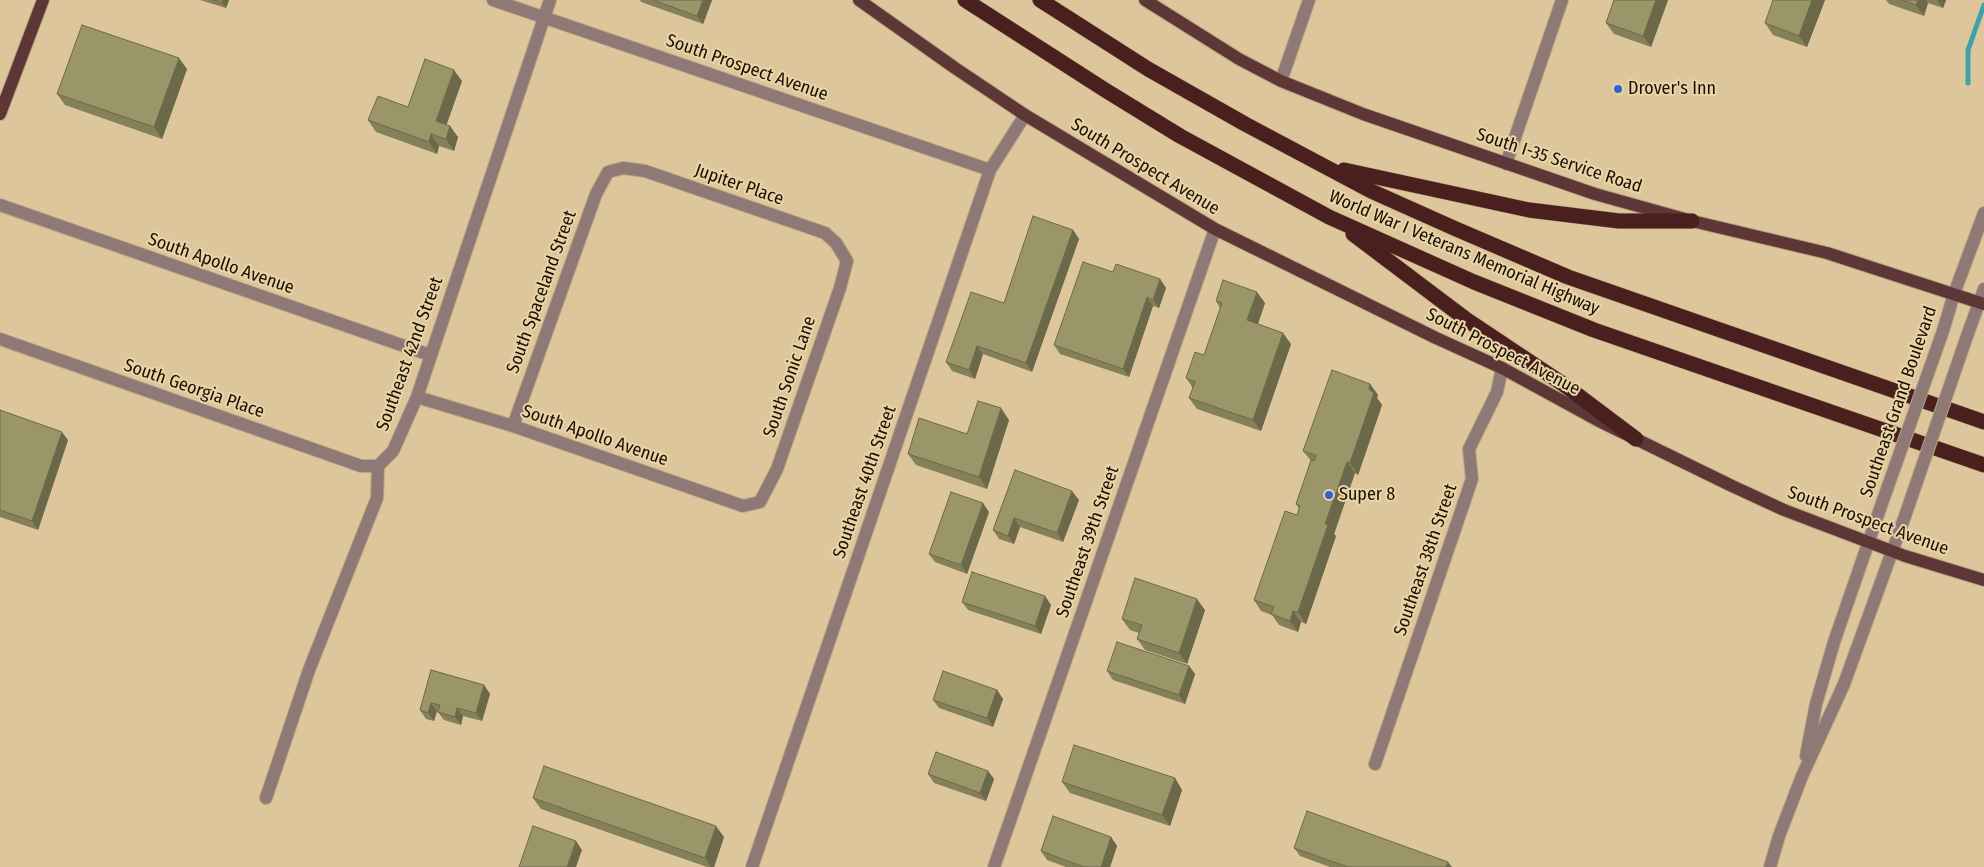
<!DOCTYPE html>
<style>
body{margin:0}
canvas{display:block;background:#ddc69b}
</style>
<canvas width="1984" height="867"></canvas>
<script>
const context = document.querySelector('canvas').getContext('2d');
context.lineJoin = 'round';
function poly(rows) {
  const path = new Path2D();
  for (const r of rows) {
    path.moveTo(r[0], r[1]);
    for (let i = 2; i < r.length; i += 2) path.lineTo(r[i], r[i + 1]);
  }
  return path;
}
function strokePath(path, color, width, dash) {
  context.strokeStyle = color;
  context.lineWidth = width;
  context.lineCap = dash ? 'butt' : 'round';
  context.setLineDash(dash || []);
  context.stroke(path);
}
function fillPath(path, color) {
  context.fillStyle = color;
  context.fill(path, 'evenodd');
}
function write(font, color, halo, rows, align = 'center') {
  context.font = font + ' "Fira Sans Condensed",sans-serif';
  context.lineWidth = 4;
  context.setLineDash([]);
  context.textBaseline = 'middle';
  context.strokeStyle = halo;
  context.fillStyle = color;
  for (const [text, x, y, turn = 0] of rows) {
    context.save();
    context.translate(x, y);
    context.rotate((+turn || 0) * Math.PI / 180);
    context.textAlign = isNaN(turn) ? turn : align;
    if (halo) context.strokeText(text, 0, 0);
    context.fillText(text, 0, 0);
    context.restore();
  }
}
strokePath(poly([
 [1968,83,1968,50,1984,5]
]), '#3fa2ab', 5);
const minor = poly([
 [493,0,990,170],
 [1281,81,1309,0],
 [1506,164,1562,0],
 [0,205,430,355],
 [1943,331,1954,294,1984,213],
 [0,339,361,466,378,466],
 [1966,339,1984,289],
 [417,397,513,426,743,506,760,502,777,469,840,288,847,261,836,243,825,233,645,171,623,168,608,172,596,194,513,426],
 [1806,756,1816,704,1834,642,1881,506],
 [1375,764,1472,479,1469,449,1497,392,1502,368],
 [266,798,309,670,377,498,378,466,393,451,417,397,550,0],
 [752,867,990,170,1025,115],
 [994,867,1215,229],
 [1770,867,1779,836,1802,776,1844,684,1905,516]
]);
const major = poly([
 [859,0,955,68,1025,115,1215,229,1436,338,1502,368,1599,421,1732,486,1784,510,1905,556,1984,580],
 [1145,0,1239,59,1281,81,1363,114,1595,194,1692,221,1827,253,1984,304],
 [0,114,43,0]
]);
const highway = poly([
 [965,0,1105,90,1180,136,1329,217,1474,282,1594,330,1984,465],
 [1040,0,1148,69,1245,124,1371,191,1456,229,1568,277,1984,422],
 [1344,170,1529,210,1619,221,1692,221],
 [1353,234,1467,320,1563,384,1636,439]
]);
strokePath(minor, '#baa580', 14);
strokePath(major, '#baa580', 14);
strokePath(highway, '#baa580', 16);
strokePath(minor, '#8f7977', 12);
strokePath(major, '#5c3735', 12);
strokePath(highway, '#49201e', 15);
const minorBridge = poly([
 [1881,506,1943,331],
 [1905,516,1966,339]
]);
strokePath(minorBridge, '#baa580', 14, []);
strokePath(minorBridge, '#8f7977', 12);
fillPath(poly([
 [200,0,229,0,226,8],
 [640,0,712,0,703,24,641,2],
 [1614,0,1668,0,1651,47,1614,34,1606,23],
 [1825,0,1807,47,1773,35,1765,23],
 [1886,0,1946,0,1943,8,1928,3,1924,16,1889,4],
 [187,69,162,139,65,105,57,94],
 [462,81,446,125,458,137,454,151,439,146,437,154,376,132,368,120,408,107],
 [1073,230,1079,239,1032,372,983,354,975,379,952,371,946,362],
 [1113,272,1160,279,1166,288,1159,308,1153,306,1129,377,1060,354,1054,345],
 [1216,301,1265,303,1258,324,1291,344,1261,431,1197,409,1189,398,1193,388,1186,378,1204,355,1220,308],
 [1370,384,1378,395,1377,398,1382,405,1358,475,1355,473,1334,534,1336,536,1306,624,1301,622,1298,632,1279,625,1272,615,1261,611,1254,600,1297,515,1299,509,1296,504,1311,461,1303,451],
 [0,410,68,440,38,530,0,517],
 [1009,420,987,489,916,465,908,454],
 [1015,470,1079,500,1063,542,1020,527,1014,544,999,539,993,530],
 [989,512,967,574,935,562,929,554],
 [1045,596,1051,605,1041,634,968,610,962,602],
 [1205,610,1187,664,1145,650,1137,639,1139,633,1130,630,1122,619],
 [1189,666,1195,674,1185,704,1113,680,1107,671],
 [431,670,484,685,490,694,482,721,463,716,461,725,444,720,437,711,434,721,426,719,420,710],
 [997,690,1003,699,993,727,939,708,933,700],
 [988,771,994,779,986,801,934,783,928,774],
 [1175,778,1182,790,1170,826,1070,793,1062,782],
 [533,798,724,837,714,867,707,867,541,809],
 [1111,837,1117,846,1110,867,1066,867,1047,860,1041,851],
 [1294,848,1452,867,1330,867,1300,856]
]), '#84815a');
fillPath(poly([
 [223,0,229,0,226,8,222,3],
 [703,0,712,0,703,24,697,16],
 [1656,0,1668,0,1651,47,1643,36],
 [1812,0,1825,0,1807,47,1799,36],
 [1918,0,1926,0,1928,3,1924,16,1916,5],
 [1937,0,1946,0,1943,8],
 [179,58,187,69,162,139,154,127],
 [454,70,462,81,444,132,436,121],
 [450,126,458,137,454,151,446,139],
 [431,134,439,146,437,154,429,142],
 [1073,230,1079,239,1032,372,1026,363],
 [1160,279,1166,288,1159,308,1153,300],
 [1257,292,1265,303,1255,332,1247,320],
 [1147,297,1153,306,1129,377,1123,369],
 [1283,333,1291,344,1261,431,1253,420],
 [977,346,983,354,975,379,969,370],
 [1370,384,1378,395,1377,398,1382,405,1358,475,1350,463],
 [1001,408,1009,420,987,489,979,477],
 [62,432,68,440,38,530,32,521],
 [1347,462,1355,473,1334,534,1336,536,1306,624,1298,612,1325,524],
 [1072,491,1079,500,1063,542,1057,533],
 [983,503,989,512,967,574,961,565],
 [1014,518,1020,527,1014,544,1008,536],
 [1045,596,1051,605,1041,634,1035,626],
 [1197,599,1205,610,1187,664,1179,653],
 [1293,611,1301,622,1298,632,1290,621],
 [1189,666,1195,674,1185,704,1179,695],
 [484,685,490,694,482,721,476,713],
 [997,690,1003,699,993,727,987,718],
 [431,703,437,711,434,721,428,713],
 [457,708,463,716,461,725,455,717],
 [988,771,994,779,986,801,980,793],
 [1175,778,1182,790,1170,826,1162,815],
 [716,826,724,837,714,867,711,867,705,858],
 [1111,837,1117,846,1110,867,1101,867],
 [576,841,582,850,576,867,567,867],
 [1448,862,1452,867,1446,867]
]), '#6c694a');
const building = poly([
 [214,0,223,0,222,3,214,0],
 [653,0,703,0,697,16,653,0],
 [1614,0,1656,0,1643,36,1606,23,1614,0],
 [1773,0,1812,0,1799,36,1765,23,1773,0],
 [1902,0,1918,0,1916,5,1902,0],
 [82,25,179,58,154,127,57,94,82,25],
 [425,59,454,70,436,121,450,126,446,139,431,134,429,142,368,120,378,96,408,107,425,59],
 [1033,216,1073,230,1026,363,977,346,969,370,946,362,971,292,1004,303,1033,216],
 [1083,262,1113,272,1116,264,1160,279,1153,300,1147,297,1123,369,1054,345,1083,262],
 [1223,280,1257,292,1247,320,1283,333,1253,420,1189,398,1195,382,1186,378,1195,352,1204,355,1222,303,1216,301,1223,280],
 [1332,370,1370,384,1369,389,1374,393,1350,463,1347,462,1325,524,1328,525,1298,612,1293,611,1290,621,1271,614,1274,607,1254,600,1285,511,1297,515,1300,506,1296,504,1311,460,1314,461,1316,455,1303,451,1332,370],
 [978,401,1001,408,979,477,908,454,919,418,967,434,978,401],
 [0,410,62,432,32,521,0,510,0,410],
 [1015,470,1072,491,1057,533,1014,518,1008,536,993,530,1015,470],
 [951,492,983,503,961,565,929,554,951,492],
 [972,572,1045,596,1035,626,962,602,972,572],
 [1135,578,1197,599,1179,653,1137,639,1142,625,1122,619,1135,578],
 [1117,642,1189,666,1179,695,1107,671,1117,642],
 [431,670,484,685,476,713,457,708,455,717,438,712,440,705,431,703,428,713,420,710,431,670],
 [943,671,997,690,987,718,933,700,943,671],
 [1074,745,1175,778,1162,815,1062,782,1074,745],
 [936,752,988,771,980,793,928,774,936,752],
 [544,766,716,826,705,858,533,798,544,766],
 [1307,811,1448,862,1446,867,1348,867,1294,848,1307,811],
 [1053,816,1111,837,1101,867,1084,867,1041,851,1053,816],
 [533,826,576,841,567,867,519,867,533,826]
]);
fillPath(building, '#9a9669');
strokePath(building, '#6c694a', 1);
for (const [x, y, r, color] of [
 [1618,89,5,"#3262d1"],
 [1329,495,5,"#3262d1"]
]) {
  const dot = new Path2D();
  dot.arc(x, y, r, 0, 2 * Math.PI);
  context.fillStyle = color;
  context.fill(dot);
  strokePath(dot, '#ead3a7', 2);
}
write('18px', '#191103', '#ead3a7', [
 ["South Prospect Avenue",747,68,19],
 ["South I-35 Service Road",1559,161,18],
 ["South Prospect Avenue",1145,167,31],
 ["Jupiter Place",739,185,19],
 ["World War I Veterans Memorial Highway",1464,253,23],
 ["South Apollo Avenue",221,264,19],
 ["South Spaceland Street",542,292,-70],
 ["South Prospect Avenue",1503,352,27],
 ["Southeast 42nd Street",410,354,-70],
 ["South Sonic Lane",790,377,-71],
 ["South Georgia Place",194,389,19],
 ["Southeast Grand Boulevard",1899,402,-71],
 ["South Apollo Avenue",595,436,19],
 ["Southeast 40th Street",865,482,-71],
 ["South Prospect Avenue",1868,521,20],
 ["Southeast 39th Street",1088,542,-71],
 ["Southeast 38th Street",1426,560,-71]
]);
write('18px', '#191103', '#ead3a7', [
 ["Drover's Inn",1628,89],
 ["Super 8",1339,495]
], 'left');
</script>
